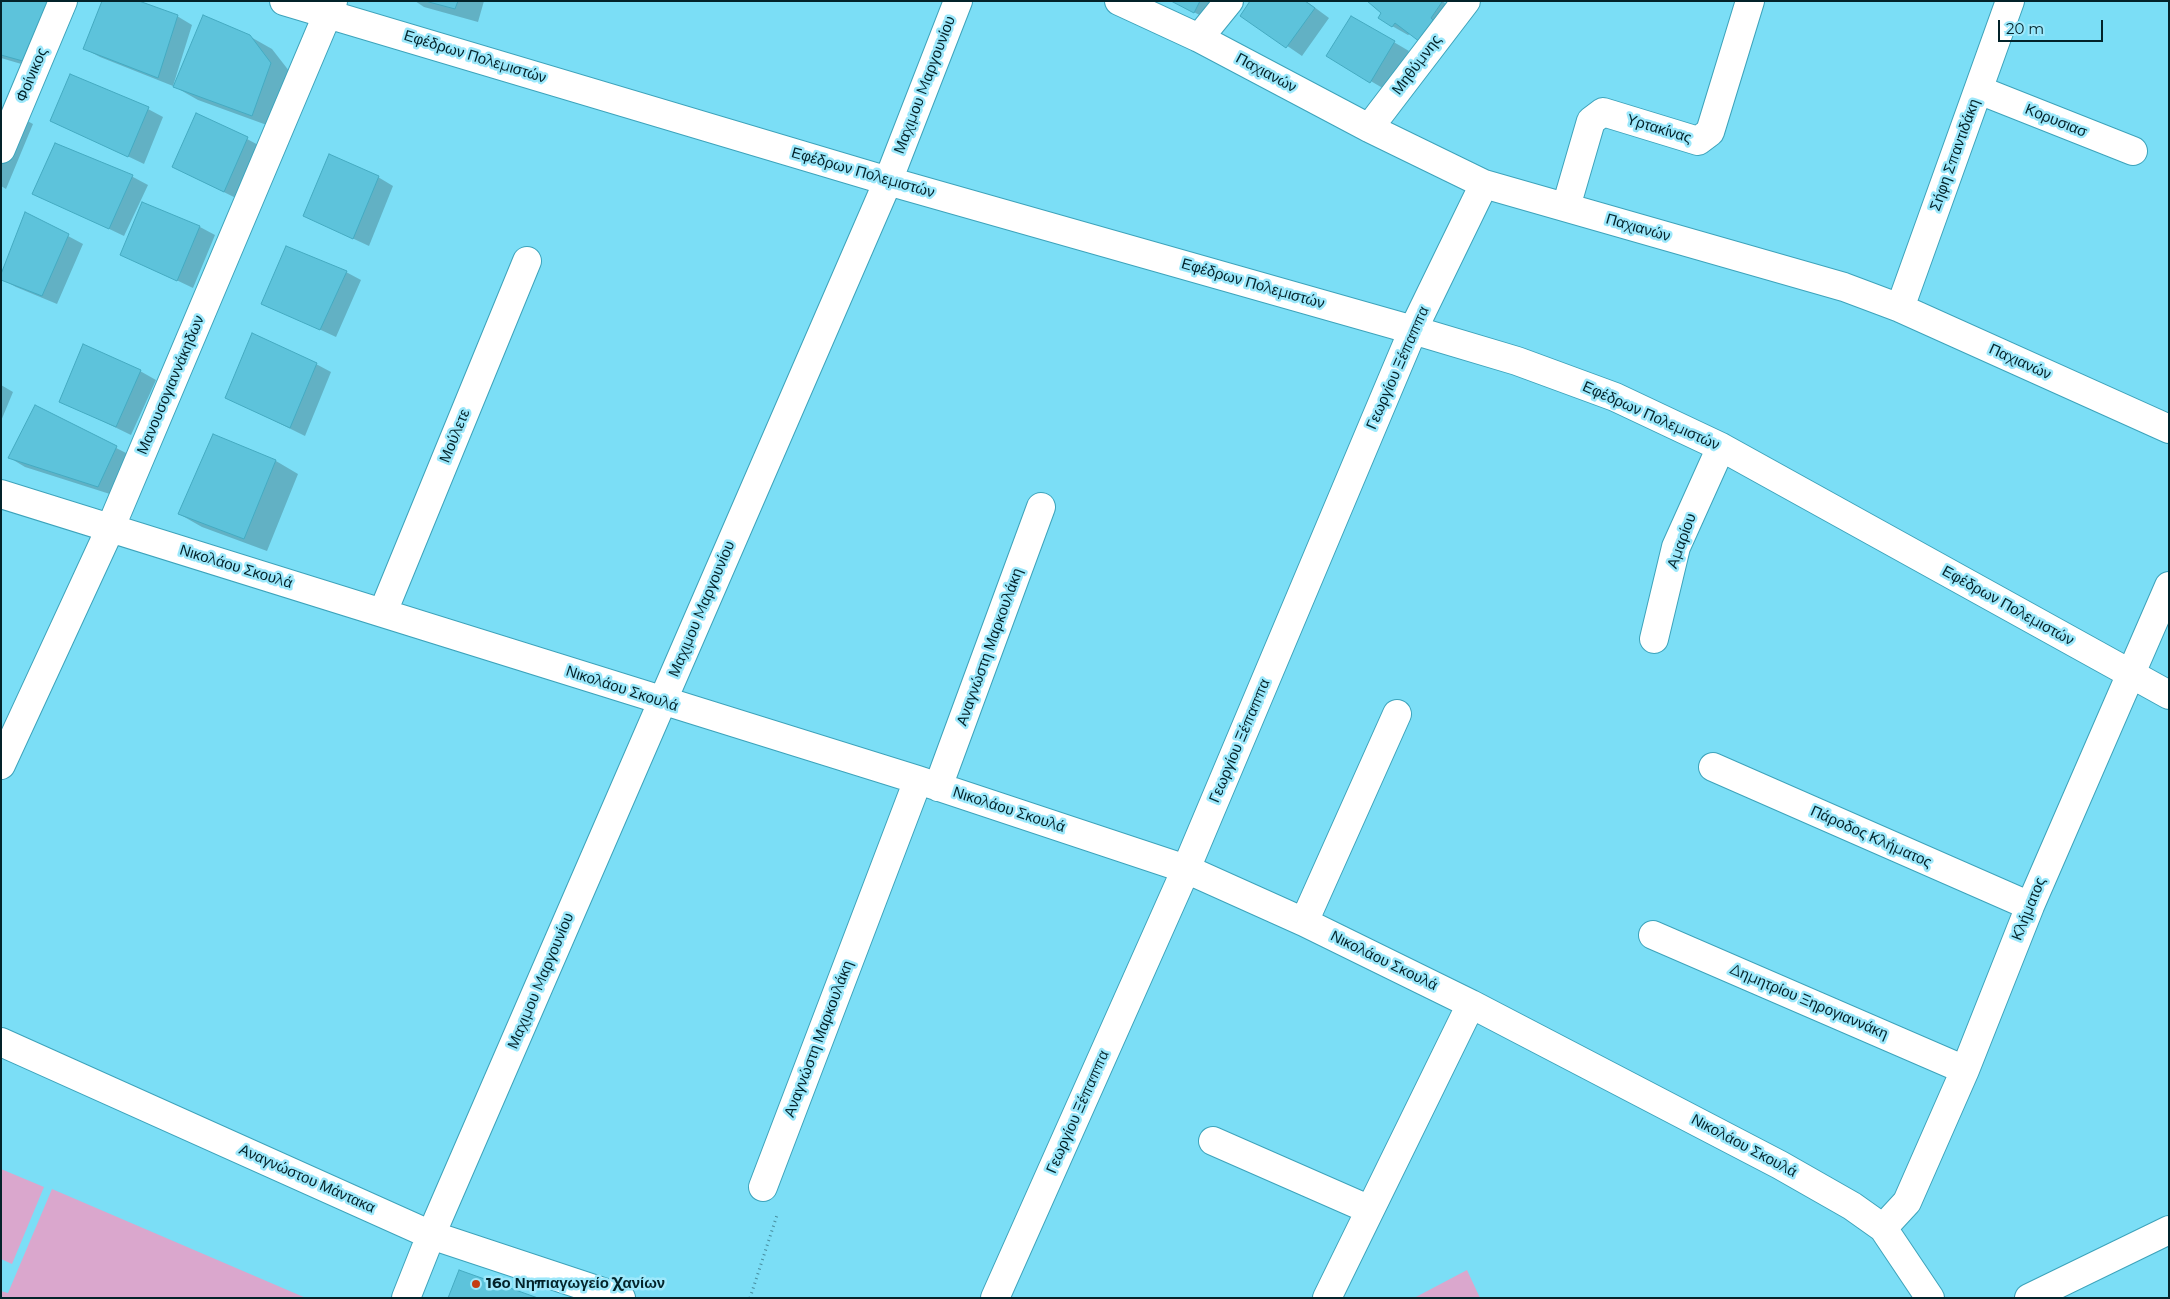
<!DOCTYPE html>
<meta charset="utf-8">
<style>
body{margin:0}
#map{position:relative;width:2170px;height:1299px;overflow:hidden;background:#7bdef6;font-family:Montserrat,sans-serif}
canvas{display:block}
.frame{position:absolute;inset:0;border:2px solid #03232a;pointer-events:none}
.scale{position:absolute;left:1998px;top:20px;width:105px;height:22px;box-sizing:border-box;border:2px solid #03232a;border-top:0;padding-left:6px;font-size:15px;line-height:18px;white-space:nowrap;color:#03232a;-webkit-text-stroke:4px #9de8fb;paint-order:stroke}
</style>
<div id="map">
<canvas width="2170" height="1299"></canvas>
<div class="frame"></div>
<div class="scale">20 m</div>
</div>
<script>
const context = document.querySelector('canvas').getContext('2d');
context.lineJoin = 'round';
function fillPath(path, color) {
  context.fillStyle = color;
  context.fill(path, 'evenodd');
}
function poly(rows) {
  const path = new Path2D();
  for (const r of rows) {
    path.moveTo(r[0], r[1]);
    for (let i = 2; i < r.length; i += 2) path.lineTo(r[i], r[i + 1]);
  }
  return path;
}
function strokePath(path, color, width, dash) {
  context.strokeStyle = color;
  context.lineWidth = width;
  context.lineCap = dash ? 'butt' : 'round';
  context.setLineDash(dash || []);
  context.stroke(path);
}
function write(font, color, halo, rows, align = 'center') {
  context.font = font + ' Montserrat,sans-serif';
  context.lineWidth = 5;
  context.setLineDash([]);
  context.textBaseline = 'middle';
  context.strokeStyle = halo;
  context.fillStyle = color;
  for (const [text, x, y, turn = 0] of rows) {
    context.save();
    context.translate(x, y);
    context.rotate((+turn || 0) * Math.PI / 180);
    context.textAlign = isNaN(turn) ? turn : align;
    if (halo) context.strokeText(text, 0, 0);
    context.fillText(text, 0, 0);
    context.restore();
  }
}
fillPath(poly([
 [1,1169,44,1187,12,1264,1,1259],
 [52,1189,306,1298,1,1298,1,1291,8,1293],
 [1467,1270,1480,1298,1414,1298]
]), '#daa7cd');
fillPath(poly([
 [1,1,66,1,45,71,1,58],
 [415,1,484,1,478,22,424,7],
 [1173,1,1220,1,1209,20],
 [1252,1,1306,1,1329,18,1302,56,1242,15],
 [1369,1,1442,1,1457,12,1408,35,1392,26,1383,13],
 [177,16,192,25,173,86,100,57,85,49],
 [1351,17,1409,51,1386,90,1328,56],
 [249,36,272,49,293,76,275,128,198,100,175,87],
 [1,107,33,124,6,189,1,186],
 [148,109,163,117,144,164,52,120],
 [247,139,262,147,240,200,189,175],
 [56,145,133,177,148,185,124,236,34,193],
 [378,177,393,186,369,246,305,216],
 [200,227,215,235,193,288,122,254],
 [68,236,83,244,57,304,16,287,1,279],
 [346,272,361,280,336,337,263,303],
 [316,364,331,372,305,436,226,397],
 [140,371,156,380,131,435,61,401],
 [1,385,13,392,1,421],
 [35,407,132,456,113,495,25,467,10,458],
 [213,436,276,461,298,474,267,551,202,527,179,514]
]), '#0003');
const building = poly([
 [1,1,48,1,30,63,1,55,1,1],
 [102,1,139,1,178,15,158,78,83,49,102,1],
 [425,1,458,1,455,9,425,1],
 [1171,1,1200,1,1194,13,1171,1],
 [1250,1,1305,1,1315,8,1286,48,1240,16,1250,1],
 [1367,1,1441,1,1442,2,1431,18,1435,22,1420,42,1395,23,1392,27,1378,18,1381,13,1367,1],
 [203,15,250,35,271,63,252,116,173,87,203,15],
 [1351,16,1395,41,1370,83,1326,56,1351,16],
 [70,74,149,107,128,157,50,121,70,74],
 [196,113,248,137,224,192,172,167,196,113],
 [55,143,133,175,109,229,32,194,55,143],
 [329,154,379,176,353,239,303,216,329,154],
 [142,202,200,226,177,281,120,255,142,202],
 [25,212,69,234,42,296,1,280,1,274,25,212],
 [286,246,347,271,320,330,261,304,286,246],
 [252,333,317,363,290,428,225,398,252,333],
 [83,344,141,370,116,427,59,402,83,344],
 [35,405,117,446,98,487,8,458,35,405],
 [213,434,276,460,244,539,178,514,213,434],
 [459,1270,538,1298,448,1298,459,1270]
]);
fillPath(building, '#5dc3db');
strokePath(building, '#44aac1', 1);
const minor = poly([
 [284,1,888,181,1413,330,1517,361,1615,397,1721,447,2169,695],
 [1119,1,1199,38,1369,128,1484,184,1844,287,1900,308,2169,429],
 [1199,38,1229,1],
 [1979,90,2133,151],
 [1369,128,1466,1],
 [1,149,63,1],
 [1566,207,1591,121,1603,112,1698,141,1710,132,1750,1],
 [1900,308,2010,1],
 [1,494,918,780,1186,869,1304,922,1471,1004,1780,1165,1852,1206,1883,1228,1930,1298],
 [383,612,527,261],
 [1654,639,1676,547,1721,447],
 [1,765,110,529,333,1],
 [1713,767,2030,906],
 [938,787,1041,507],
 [1304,922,1397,714],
 [1653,935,1965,1070],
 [1,1042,431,1235,621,1298],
 [1213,1141,1368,1209],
 [763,1187,918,780],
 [1883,1228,1907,1202,1965,1070,2030,906,2169,586],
 [406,1298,431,1235,888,181,958,1],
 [995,1298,1186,869,1413,330,1484,184],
 [1327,1298,1471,1004],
 [2029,1298,2169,1230]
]);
strokePath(minor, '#3da3bb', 30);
strokePath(poly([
 [750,1298,777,1215]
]), '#488e9f', 3, [1, 4]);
strokePath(minor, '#fff', 28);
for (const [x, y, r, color] of [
 [476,1284,5,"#c43c12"]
]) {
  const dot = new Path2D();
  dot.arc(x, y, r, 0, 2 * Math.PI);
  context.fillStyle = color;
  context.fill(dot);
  strokePath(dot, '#9de8fb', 2);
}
write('15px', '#03232a', '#9de8fb', [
 ["Εφέδρων Πολεμιστών",475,57,17],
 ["Μηθύμνης",1417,65,-53],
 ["Παχιανών",1266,73,28],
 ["Φοίνικος",32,75,-67],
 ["Μαχιμου Mαργουνίου",925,85,-69],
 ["Κορυσιασ",2056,121,22],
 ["Υρτακίνας",1659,129,17],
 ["Σήφη Σπαντιδάκη",1955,155,-70],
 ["Εφέδρων Πολεμιστών",863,173,16],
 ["Παχιανών",1638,228,16],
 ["Εφέδρων Πολεμιστών",1253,284,16],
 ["Παχιανών",2020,362,24],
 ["Γεωργίου Ξέπαππα",1398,368,-66],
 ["Μανουσογιαννάκηδων",171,385,-67],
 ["Εφέδρων Πολεμιστών",1651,416,24],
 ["Μούλετε",455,436,-68],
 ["Αμαρίου",1682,541,-70],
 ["Νικολάου Σκουλά",236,567,17],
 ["Εφέδρων Πολεμιστών",2008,606,29],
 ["Μαχιμου Mαργουνίου",702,609,-67],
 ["Αναγνώστη Μαρκουλάκη",990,647,-70],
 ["Νικολάου Σκουλά",622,689,18],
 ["Γεωργίου Ξέπαππα",1240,741,-67],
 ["Νικολάου Σκουλά",1009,810,18],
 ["Πάροδος Κλήματος",1871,837,24],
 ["Κλήματος",2029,909,-68],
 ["Νικολάου Σκουλά",1384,961,26],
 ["Μαχιμου Mαργουνίου",541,981,-67],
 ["Δημητρίου Ξηρογιαννάκη",1809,1002,23],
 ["Αναγνώστη Μαρκουλάκη",819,1039,-69],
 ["Γεωργίου Ξέπαππα",1078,1112,-66],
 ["Νικολάου Σκουλά",1744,1146,28],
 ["Αναγνώστου Μάντακα",307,1179,24]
]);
write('bold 15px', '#03232a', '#9de8fb', [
 ["16ο Νηπιαγωγείο Χανίων",486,1284]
], 'left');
</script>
